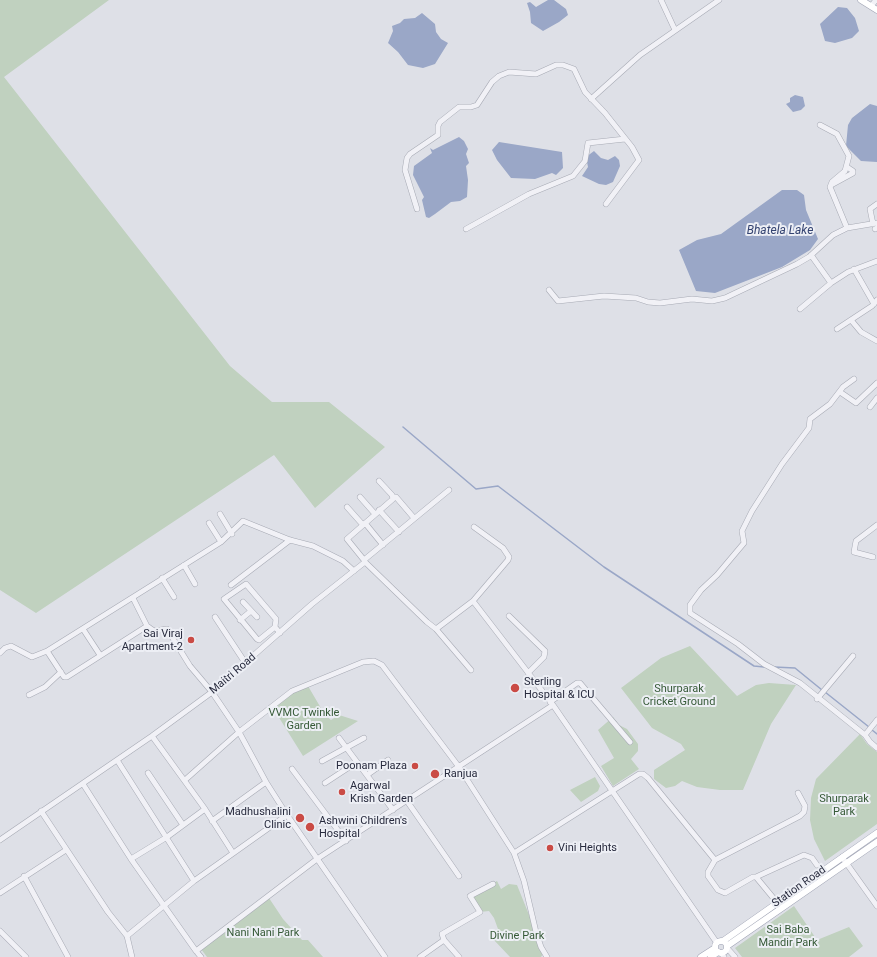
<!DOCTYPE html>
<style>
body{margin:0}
canvas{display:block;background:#dee0e7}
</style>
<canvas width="877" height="957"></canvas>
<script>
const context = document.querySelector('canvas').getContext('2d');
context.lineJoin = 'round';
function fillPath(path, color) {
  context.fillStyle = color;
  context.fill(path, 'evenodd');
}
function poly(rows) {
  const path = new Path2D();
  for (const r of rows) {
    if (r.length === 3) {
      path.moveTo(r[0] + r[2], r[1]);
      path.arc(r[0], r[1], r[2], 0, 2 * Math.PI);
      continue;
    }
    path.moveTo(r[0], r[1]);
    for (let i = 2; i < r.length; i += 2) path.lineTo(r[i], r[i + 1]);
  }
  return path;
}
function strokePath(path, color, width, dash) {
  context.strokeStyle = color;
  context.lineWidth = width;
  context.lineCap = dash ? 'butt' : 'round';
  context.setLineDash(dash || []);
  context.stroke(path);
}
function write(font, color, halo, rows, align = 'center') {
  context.font = font + ' Roboto,sans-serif';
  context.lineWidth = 4;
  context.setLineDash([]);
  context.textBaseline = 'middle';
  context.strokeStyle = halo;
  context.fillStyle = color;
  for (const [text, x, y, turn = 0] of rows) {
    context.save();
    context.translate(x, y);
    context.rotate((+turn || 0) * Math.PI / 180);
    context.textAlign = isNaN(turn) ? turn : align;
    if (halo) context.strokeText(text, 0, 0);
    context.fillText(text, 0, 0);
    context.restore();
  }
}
fillPath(poly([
 [0,0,109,0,4,77,230,366,272,402,329,402,385,447,315,508,274,455,36,613,0,590],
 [690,646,737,696,756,685,769,683,796,685,771,724,743,790,720,790,697,787,682,781,675,786,666,788,654,779,654,770,685,750,681,744,652,728,621,688,661,658],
 [308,686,325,715,331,720,339,715,358,721,303,756,273,708,292,693],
 [613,717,619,725,627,729,638,744,638,751,631,759,639,769,613,786,601,766,614,758,598,730],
 [860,734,867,744,877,752,877,824,825,861,814,839,810,820,811,798,816,779],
 [595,777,600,786,598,791,581,802,570,790],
 [497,881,501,889,509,884,517,885,544,952,541,957,510,957,493,939,491,933,498,929,494,918,489,911,480,912,470,896],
 [269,898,283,919,302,940,308,940,323,957,207,957,201,949],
 [794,906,817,940,849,927,863,946,849,957,742,957,735,948]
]), '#c0d1bf');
fillPath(poly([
 [548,0,554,0,566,9,568,15,559,22,543,31,531,23,530,12,527,3,530,2,536,7],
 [838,7,847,8,855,18,859,31,852,38,835,43,825,41,820,24],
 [422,13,435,24,436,32,441,39,448,43,435,64,423,68,408,65,398,52,388,43,393,31,392,26,400,23,404,19,415,18],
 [795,95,803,97,805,106,801,110,793,112,786,104,790,102,790,98],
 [870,104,877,106,877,162,861,161,846,146,848,125,852,118],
 [459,137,464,141,468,149,466,154,469,163,466,166,468,180,467,197,460,201,451,202,435,214,429,218,426,217,422,200,424,197,413,175,414,166,432,153,430,148,433,150],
 [499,142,562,152,563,168,556,175,552,173,535,179,511,178,497,160,492,150],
 [594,151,601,158,608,160,615,156,619,160,620,166,613,182,606,185,599,184,582,176,588,167,586,157],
 [782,190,797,190,804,195,806,210,818,239,810,250,782,267,715,293,696,291,679,250,697,240,721,234]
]), '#9aa7c7');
strokePath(poly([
 [403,427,476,489,498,486,604,567,754,666,764,667],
 [774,667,795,668,822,690],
 [825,692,869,727],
 [872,730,877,734]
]), '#9aa7c7', 1.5);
const minor = poly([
 [661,0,675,30],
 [871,6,876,0],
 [591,99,640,55,719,0],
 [820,125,837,134,849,156,845,171,832,182,830,187,847,228],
 [831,185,853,173,853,171,847,167],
 [417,209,405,170,407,158,410,154,438,135,438,126,440,122,459,107,471,107,477,105,492,82,499,76,509,72,536,74,556,65,563,65,574,69,585,92,605,113,632,147,639,160,606,204],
 [873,224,870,209,877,204],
 [466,229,529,194,573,176,585,161,588,143,625,139],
 [875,229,877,228],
 [811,255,831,283],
 [854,269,874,304],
 [549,290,558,301,604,296,636,298,648,302,660,303,692,299,712,301,725,298,797,264,809,257,833,235,847,228,877,223],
 [800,309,831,283,848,272,877,261],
 [851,320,861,332,877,341],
 [837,329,872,306,877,300],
 [854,379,843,387,830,404,810,419,809,428,782,464,752,511,742,531,744,543,717,575,701,590,690,605,690,613,738,644,764,664,800,683,865,735,870,742,877,748],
 [840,392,856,403,877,383],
 [870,407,877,398],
 [360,497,375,514],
 [393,497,396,497,414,518],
 [347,507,363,525],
 [379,510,399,532],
 [220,514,232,534],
 [209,523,221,542],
 [365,523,383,545],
 [873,557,854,552,856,541,877,525],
 [364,560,347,539,393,499,392,495,379,481],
 [365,562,427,622,436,629,473,601,553,705,717,943],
 [184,565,195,584],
 [162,578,174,597],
 [231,585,290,540],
 [133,598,147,626,154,631,167,629,190,666,212,692,239,732,266,782,287,815,385,957],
 [473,601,508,560,509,557,503,548,474,527],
 [243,602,257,617],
 [509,616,545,651,544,657,528,673],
 [215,617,246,664],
 [240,620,251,611],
 [147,626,67,677,64,677,47,651,221,542,243,521,290,540,313,546,343,561,354,571],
 [275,627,276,619,246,584,224,599,257,639,259,640,275,627,280,633],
 [83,629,100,655],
 [436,629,471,670],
 [0,653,5,648,11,646,32,657,47,651],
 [29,695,45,687,61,672],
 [817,699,853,656],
 [550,702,577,683,580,683,630,742],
 [865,735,877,720],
 [152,736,205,809,233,853],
 [339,738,393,810],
 [117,760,194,881],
 [322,761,364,738],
 [292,769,346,841],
 [148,773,183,825],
 [367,775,388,760],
 [185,780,239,732,292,691,363,662,374,661,382,665,459,767,514,853],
 [325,783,357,762],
 [83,784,131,859,196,951],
 [407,801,459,876],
 [41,811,108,912,127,936,132,957],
 [212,821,266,782],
 [0,840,152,736,212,692,312,604,365,562,364,560,449,490],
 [842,857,877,906],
 [131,859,167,837,205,809],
 [715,860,800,816,804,812,805,806,798,793],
 [24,876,68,957],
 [756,877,804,855,812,858,817,865],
 [0,893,66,850],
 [0,931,26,957],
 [127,936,194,881,287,815],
 [444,940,459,957],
 [727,948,735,957],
 [721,953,724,957],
 [201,957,196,951,317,859,553,705],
 [420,957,444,940,442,934,480,912,470,896,493,884],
 [547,957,541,947,536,932,524,881,514,853,639,774,643,774,648,778,715,860,708,872,708,876,718,890,725,893,753,877,756,877,780,906]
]);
const major = poly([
 [861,0,877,10],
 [723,941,877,833],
 [721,947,6],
 [727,946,877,842],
 [701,957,715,948],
 [711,957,718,952]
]);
strokePath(minor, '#a7aab4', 6);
strokePath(major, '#9ea2b3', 7);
strokePath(minor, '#f1f1f6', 5);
strokePath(major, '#fff', 6);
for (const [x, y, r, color] of [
 [191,640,4,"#ca4b45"],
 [515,688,5,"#ca4b45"],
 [415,766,4,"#ca4b45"],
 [435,774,5,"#ca4b45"],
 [342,792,4,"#ca4b45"],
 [300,818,5,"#ca4b45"],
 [310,827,5,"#ca4b45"],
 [550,848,4,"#ca4b45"]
]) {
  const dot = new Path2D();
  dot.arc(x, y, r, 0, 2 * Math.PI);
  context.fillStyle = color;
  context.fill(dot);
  strokePath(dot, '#edeff5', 1.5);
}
write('11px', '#282b3e', '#edeff5', [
 ["Sai Viraj",183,634,"right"],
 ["Apartment-2",183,647,"right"],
 ["Sterling",524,682],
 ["Hospital & ICU",524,695],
 ["Poonam Plaza",407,766,"right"],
 ["Ranjua",444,774],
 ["Agarwal",350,786],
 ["Krish Garden",350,799],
 ["Madhushalini",291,812,"right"],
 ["Clinic",291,825,"right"],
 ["Ashwini Children's",319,821],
 ["Hospital",319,834],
 ["Vini Heights",558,848]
], 'left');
write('11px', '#282b3e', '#edeff5', [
 ["Maitri Road",233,674,-40],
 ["Station Road",799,887,-35]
]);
write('11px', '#355936', '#edeff5', [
 ["Shurparak",679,689],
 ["Cricket Ground",679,702],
 ["VVMC Twinkle",304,713],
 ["Garden",304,726],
 ["Shurparak",844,799],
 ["Park",844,812],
 ["Sai Baba",788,930],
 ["Mandir Park",788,943],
 ["Nani Nani Park",263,933],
 ["Divine Park",517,936]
]);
write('italic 12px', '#334270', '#edeff5', [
 ["Bhatela Lake",780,231]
]);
</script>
